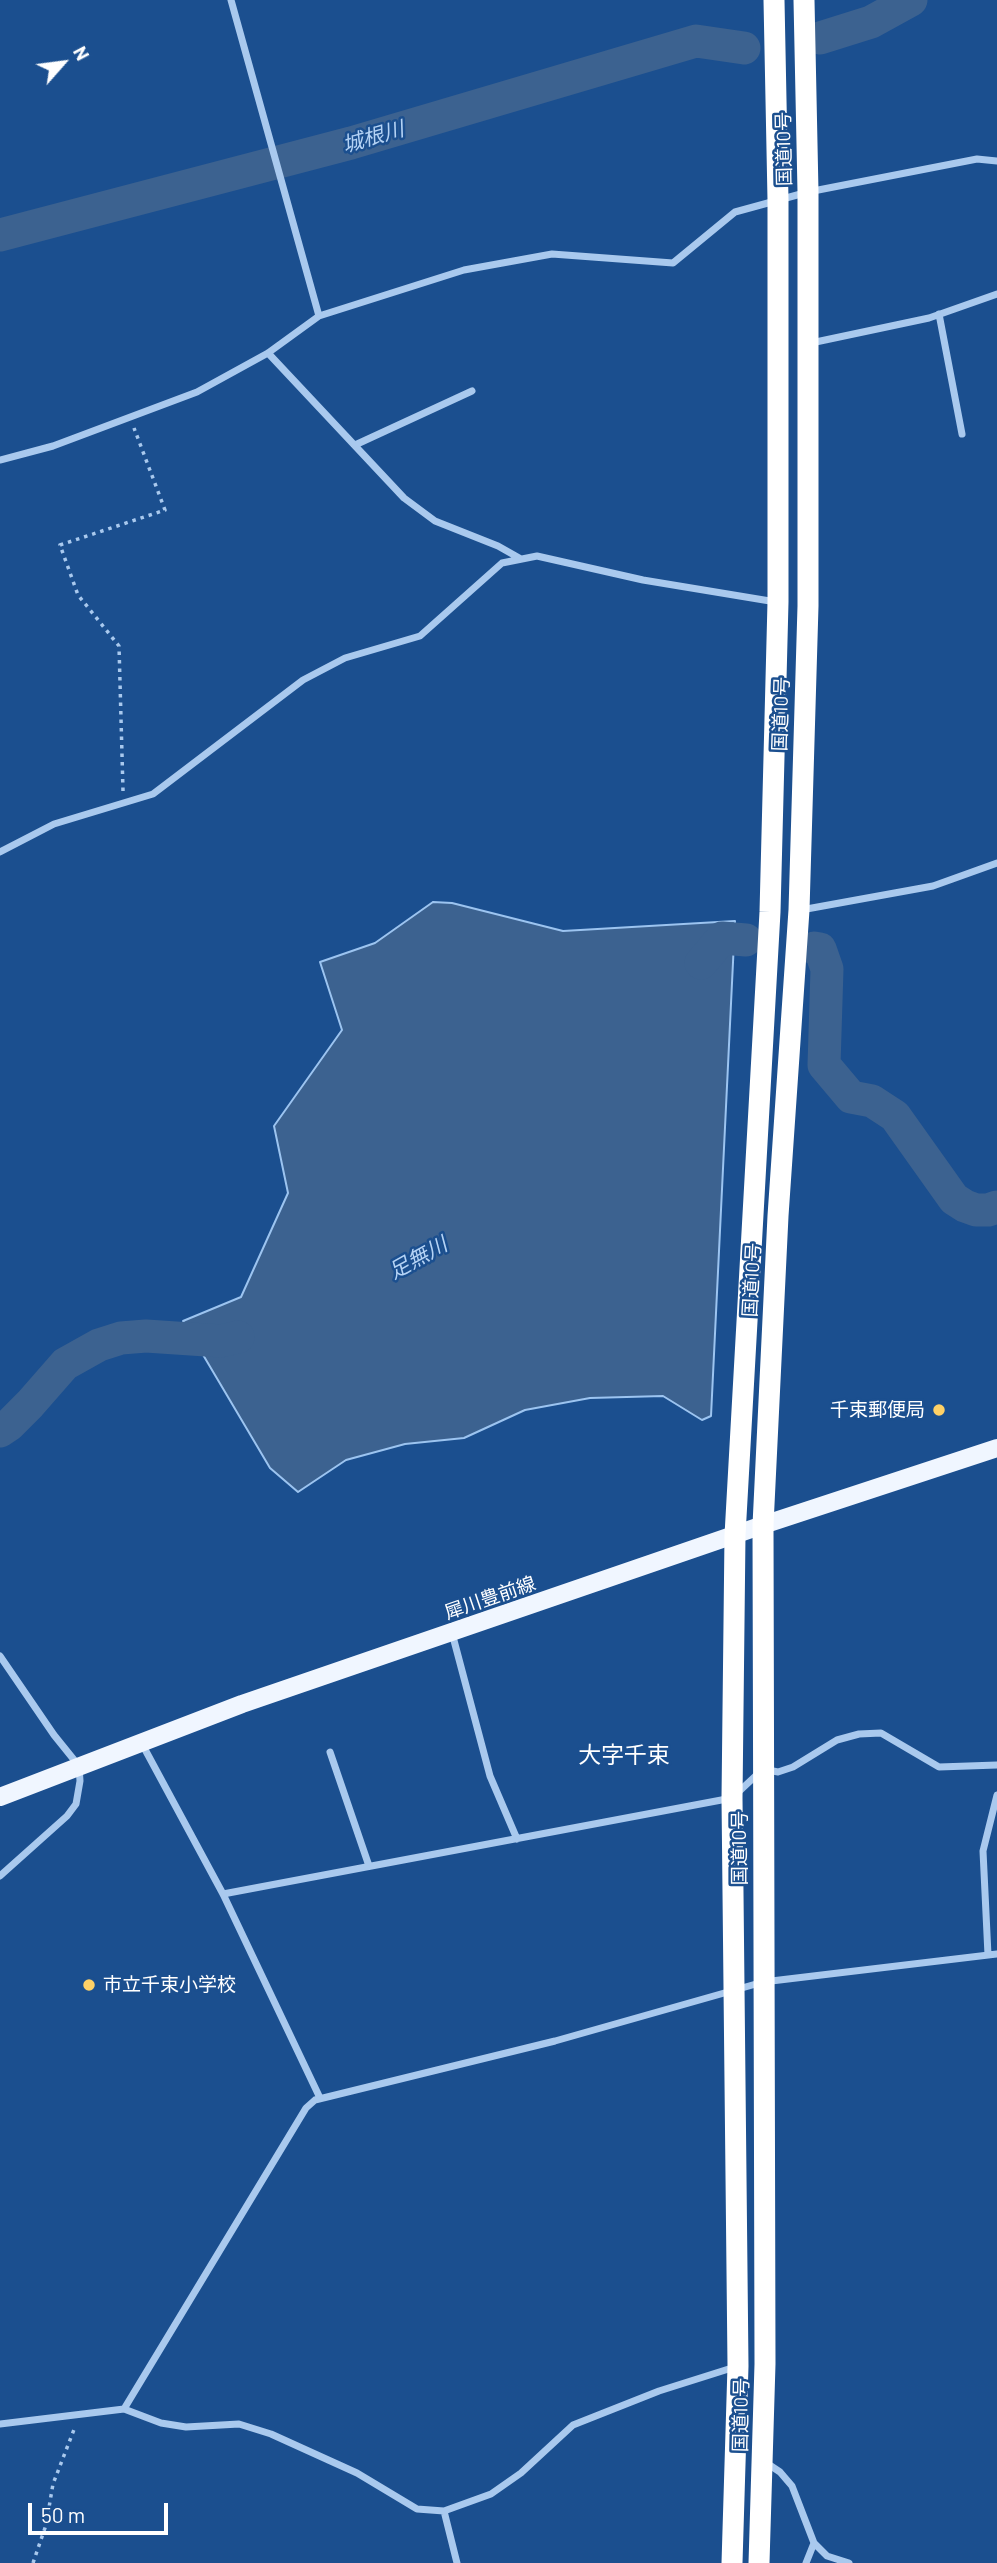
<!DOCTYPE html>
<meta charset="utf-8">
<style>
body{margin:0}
#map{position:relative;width:997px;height:2563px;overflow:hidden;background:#1b4f8f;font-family:Barlow,sans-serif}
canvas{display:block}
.north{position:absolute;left:28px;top:28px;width:70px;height:70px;-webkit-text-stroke:5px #1b4f8f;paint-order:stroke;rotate:62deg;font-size:19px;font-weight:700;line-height:28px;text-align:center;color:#fff}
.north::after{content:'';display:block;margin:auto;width:24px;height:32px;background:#fff;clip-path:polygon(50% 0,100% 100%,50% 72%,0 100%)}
.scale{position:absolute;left:28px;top:2503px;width:140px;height:32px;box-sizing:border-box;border:4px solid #fff;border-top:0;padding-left:9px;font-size:21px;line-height:24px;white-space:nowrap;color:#fff;-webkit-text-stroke:5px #1b4f8f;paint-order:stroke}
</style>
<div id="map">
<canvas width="997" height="2563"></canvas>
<div class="north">N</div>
<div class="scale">50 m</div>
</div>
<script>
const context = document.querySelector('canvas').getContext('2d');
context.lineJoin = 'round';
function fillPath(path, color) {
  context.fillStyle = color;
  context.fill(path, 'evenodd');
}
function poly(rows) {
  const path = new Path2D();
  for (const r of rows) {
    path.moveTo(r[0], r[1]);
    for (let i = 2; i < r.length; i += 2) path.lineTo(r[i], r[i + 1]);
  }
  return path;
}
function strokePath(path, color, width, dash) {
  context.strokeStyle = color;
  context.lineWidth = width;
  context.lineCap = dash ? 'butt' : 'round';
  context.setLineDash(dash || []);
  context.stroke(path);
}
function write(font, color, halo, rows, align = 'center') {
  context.font = font + ' Barlow,"Noto Sans JP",sans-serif';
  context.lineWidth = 5;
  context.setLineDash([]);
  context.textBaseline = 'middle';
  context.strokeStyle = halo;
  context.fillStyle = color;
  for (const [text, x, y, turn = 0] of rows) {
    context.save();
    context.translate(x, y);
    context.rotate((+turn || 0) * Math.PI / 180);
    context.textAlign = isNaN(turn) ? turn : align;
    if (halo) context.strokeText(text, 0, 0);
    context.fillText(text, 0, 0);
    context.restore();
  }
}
const water = poly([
 [433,902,452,903,563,931,735,921,711,1416,702,1420,663,1396,590,1398,525,1410,464,1438,405,1444,346,1460,298,1492,270,1468,183,1321,241,1297,288,1193,274,1126,342,1030,320,962,375,943,433,902]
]);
fillPath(water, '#3c6290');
strokePath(water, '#9cc4f0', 2);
strokePath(poly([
 [820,38,871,22,911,0],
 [0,235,351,143,696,41,744,48],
 [814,948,820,949,827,969,824,1065,851,1097,872,1101,895,1116,954,1199,965,1206,976,1210,988,1210,997,1207],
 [701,963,722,938,746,940],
 [0,1431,9,1425,30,1404,65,1364,99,1345,121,1338,146,1336,221,1341,238,1337]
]), '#3c6290', 33);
strokePath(poly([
 [123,791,119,646,78,595,60,545,165,510,134,428],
 [33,2563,46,2525,53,2484,75,2427]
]), '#a9c9ee', 3.5, [3.5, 5]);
strokePath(poly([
 [231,0,319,316],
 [939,314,962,434],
 [811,343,929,318,997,294],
 [268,353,404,498,435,521,498,546,521,559],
 [355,445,472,391],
 [0,460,53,446,197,392,268,353,319,316,464,270,552,254,673,263,735,212,808,192,977,159,997,161],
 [0,852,54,824,153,794,303,680,345,658,420,636,502,563,537,556,643,580,776,602],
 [801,910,933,886,997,863],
 [452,1633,490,1776,517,1839],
 [0,1656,54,1735,79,1766,80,1781,76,1804,67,1816,0,1876],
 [141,1742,223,1894,320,2098],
 [330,1752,369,1866],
 [223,1894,732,1798,763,1769,778,1772,793,1767,837,1740,859,1734,881,1733,939,1767,997,1765],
 [988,1955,983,1851,997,1795],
 [124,2409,306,2108,315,2100,555,2041,763,1982,997,1954],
 [0,2424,124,2409,161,2423,186,2427,239,2424,271,2434,357,2473,417,2509,444,2511,491,2494,521,2473,573,2425,659,2391,735,2367],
 [765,2462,780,2472,792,2486,814,2543,827,2556,849,2563],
 [444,2511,457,2563],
 [806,2563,814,2543]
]), '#a9c9ee', 7);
strokePath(poly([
 [0,1797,242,1704,763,1525,997,1448]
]), '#f0f6ff', 18);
strokePath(poly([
 [732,2563,738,2366,732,1798,735,1535,770,912,778,602,778,200,774,0],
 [759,2563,765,2364,763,1525,778,1216,799,910,808,606,808,192,804,0]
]), '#fff', 21);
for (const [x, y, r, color] of [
 [939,1410,7,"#ffd166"],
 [89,1985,7,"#ffd166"]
]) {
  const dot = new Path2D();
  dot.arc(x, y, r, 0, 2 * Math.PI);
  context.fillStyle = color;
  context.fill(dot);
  strokePath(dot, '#1b4f8f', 2.5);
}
write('19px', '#fff', '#1b4f8f', [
 ["国道10号",784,149,-91],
 ["国道10号",781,714,-88],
 ["国道10号",752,1280,-87],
 ["犀川豊前線",490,1598,-19],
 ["国道10号",740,1848,-90],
 ["国道10号",741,2415,-89]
]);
write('19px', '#fff', '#1b4f8f', [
 ["千束郵便局",925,1410],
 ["市立千束小学校",103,1985,"left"]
], 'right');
write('italic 21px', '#b5d3f5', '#1b4f8f', [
 ["城根川",373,137,-16],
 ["足無川",418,1258,-29]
]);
write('23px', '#fff', '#1b4f8f', [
 ["大字千束",624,1755]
]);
</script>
